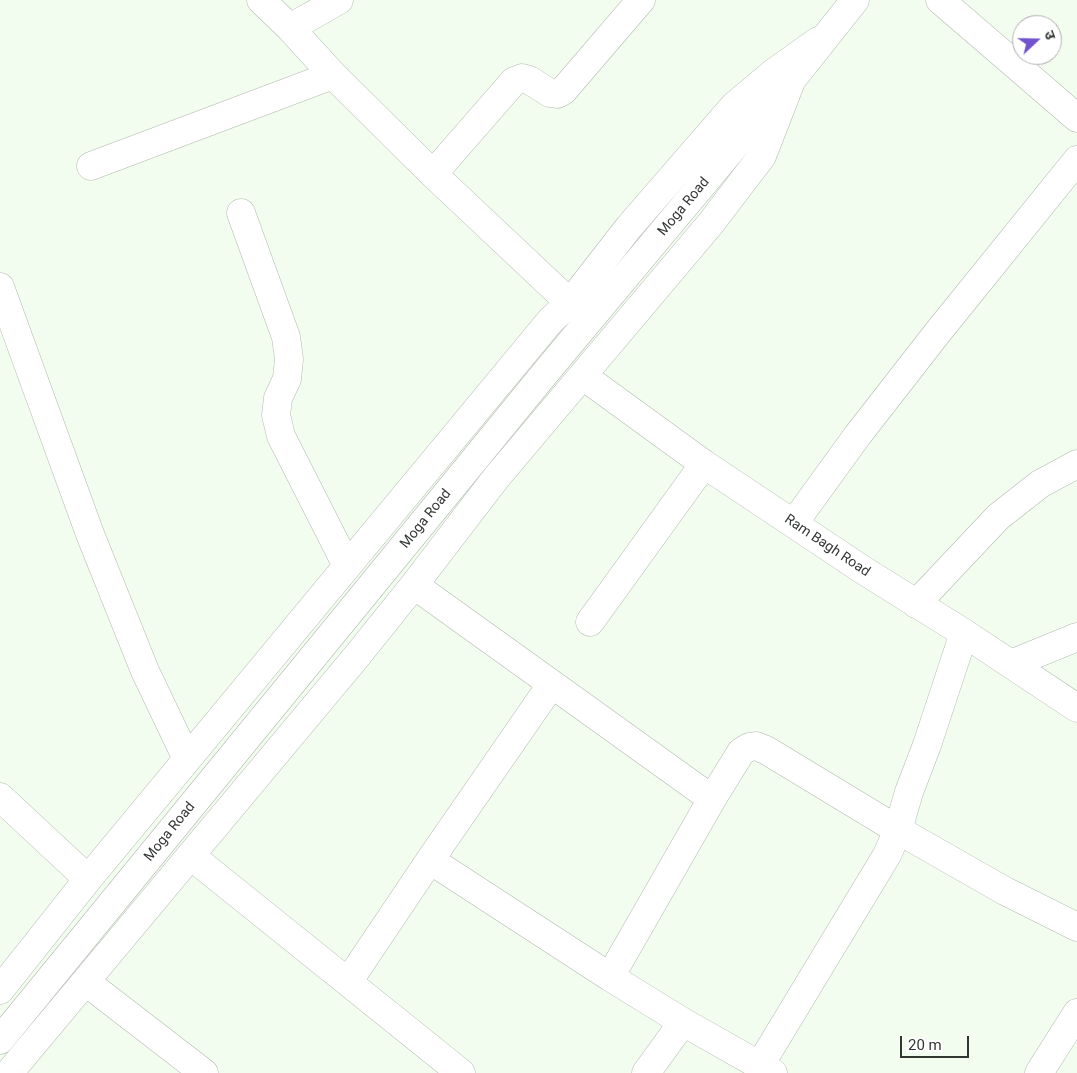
<!DOCTYPE html>
<meta charset="utf-8">
<style>
body{margin:0}
#map{position:relative;width:1077px;height:1073px;overflow:hidden;background:#f2fcef;font-family:Roboto,"Noto Sans Devanagari",sans-serif}
canvas{display:block}
.north{position:absolute;left:1012px;top:15px;width:50px;height:50px;box-sizing:border-box;background:#fff;border:1px solid #adafad;border-radius:50%;rotate:69deg;font-size:14px;font-weight:700;line-height:20px;text-align:center;color:#333733}
.north::after{content:'';display:block;margin:auto;width:18px;height:22px;background:#7154cd;clip-path:polygon(50% 0,100% 100%,50% 72%,0 100%)}
.scale{position:absolute;left:900px;top:1036px;width:69px;height:22px;box-sizing:border-box;border:2px solid #333733;border-top:0;padding-left:6px;font-size:15px;line-height:18px;white-space:nowrap;color:#333733;-webkit-text-stroke:4px #fff;paint-order:stroke}
</style>
<div id="map">
<canvas width="1077" height="1073"></canvas>
<div class="north">उ</div>
<div class="scale">20 m</div>
</div>
<script>
const context = document.querySelector('canvas').getContext('2d');
context.lineJoin = 'round';
function poly(rows) {
  const path = new Path2D();
  for (const r of rows) {
    path.moveTo(r[0], r[1]);
    for (let i = 2; i < r.length; i += 2) path.lineTo(r[i], r[i + 1]);
  }
  return path;
}
function strokePath(path, color, width, dash) {
  context.strokeStyle = color;
  context.lineWidth = width;
  context.lineCap = dash ? 'butt' : 'round';
  context.setLineDash(dash || []);
  context.stroke(path);
}
function write(font, color, halo, rows, align = 'center') {
  context.font = font + ' Roboto,sans-serif';
  context.lineWidth = 4;
  context.setLineDash([]);
  context.textBaseline = 'middle';
  context.strokeStyle = halo;
  context.fillStyle = color;
  for (const [text, x, y, turn = 0] of rows) {
    context.save();
    context.translate(x, y);
    context.rotate((+turn || 0) * Math.PI / 180);
    context.textAlign = isNaN(turn) ? turn : align;
    if (halo) context.strokeText(text, 0, 0);
    context.fillText(text, 0, 0);
    context.restore();
  }
}
const minor = poly([
 [261,0,290,28,333,75,433,174,570,303],
 [940,0,1077,118],
 [290,28,339,0],
 [91,166,333,75],
 [433,174,514,81,522,78,529,80,550,93,557,94,563,91,641,0],
 [241,213,286,337,289,359,287,379,278,398,276,415,281,436,347,566],
 [0,287,90,534,145,671,187,759],
 [583,376,704,464,863,570,964,633,1077,708],
 [794,523,857,436,938,332,1077,160],
 [414,585,712,799],
 [916,604,998,517,1040,484,1077,464],
 [590,622,704,464],
 [1011,664,1077,637],
 [0,797,88,879],
 [191,856,461,1073],
 [430,860,610,977,683,1022,773,1073],
 [610,977,712,799,741,752,749,747,756,746,766,750,898,830,1005,891,1077,927],
 [86,982,204,1073],
 [348,982,430,860,551,685],
 [0,990,88,879,551,320,570,303,629,227,734,106,772,74,818,41],
 [760,1065,887,855,898,830,909,792,927,745,964,633],
 [9,1073,357,656,414,585,496,478,711,223,762,156,790,84],
 [646,1073,683,1022],
 [1039,1073,1077,1013]
]);
const major = poly([
 [0,1040,546,372,747,131,790,82,855,0]
]);
strokePath(minor, '#b0baae', 29);
strokePath(major, '#b0baae', 29);
strokePath(minor, '#fff', 28);
strokePath(major, '#fff', 28);
write('14px', '#333733', '#fff', [
 ["Moga Road",684,207,-50],
 ["Moga Road",426,519,-51],
 ["Ram Bagh Road",827,546,34],
 ["Moga Road",170,832,-51]
]);
</script>
